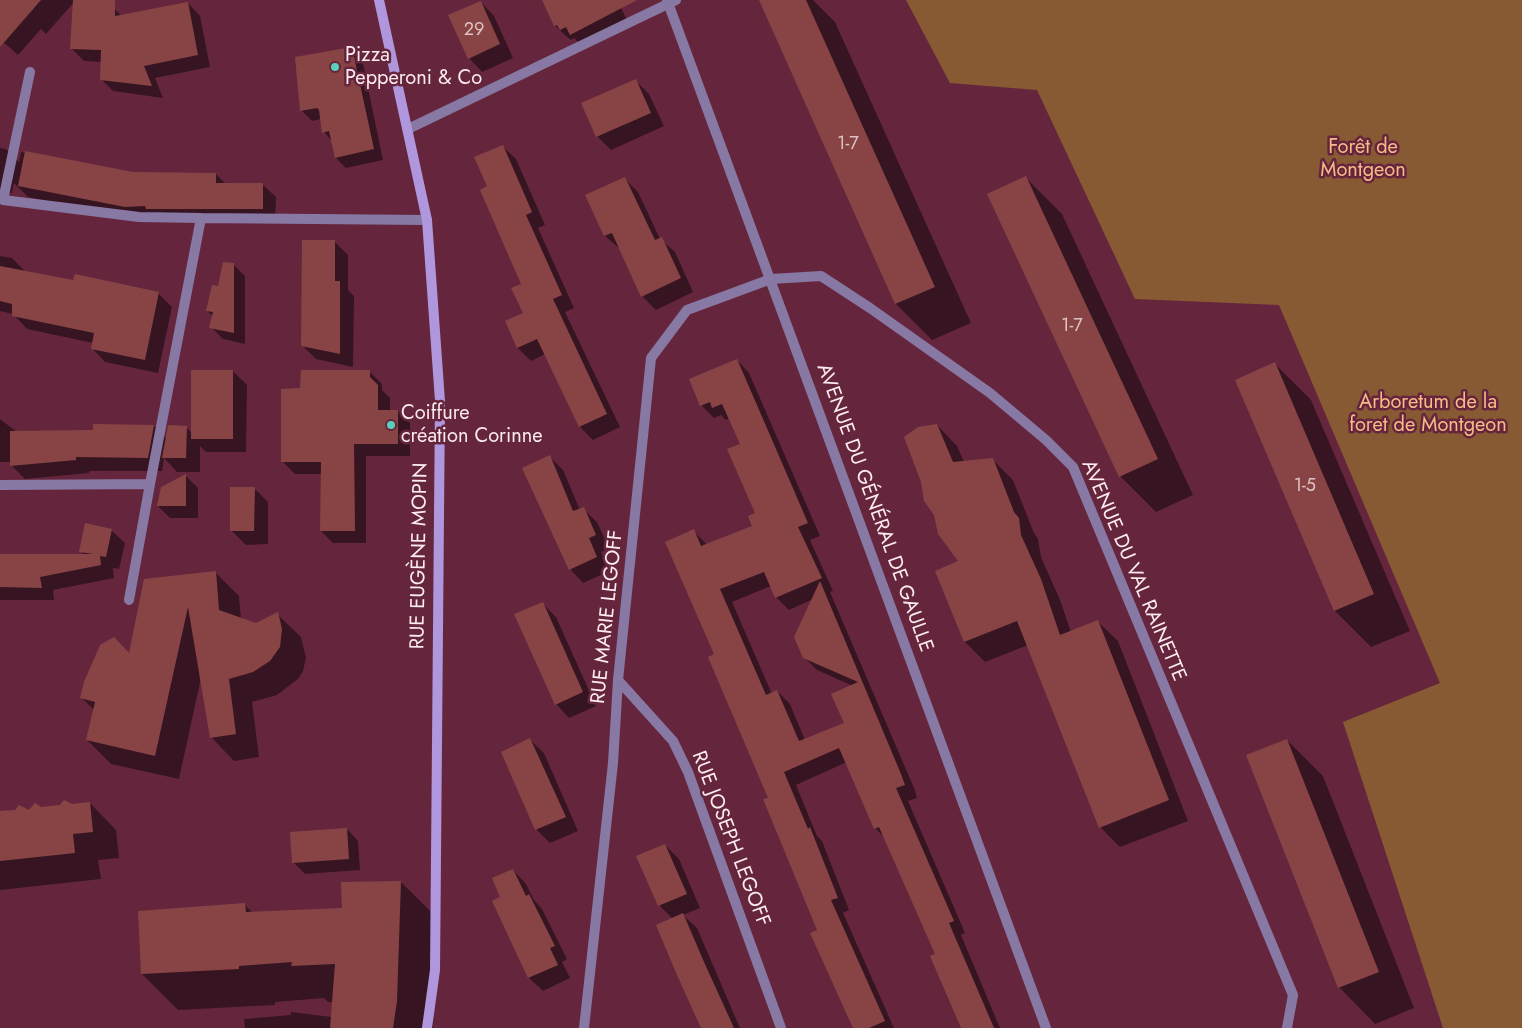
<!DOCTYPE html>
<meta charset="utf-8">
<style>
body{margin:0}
canvas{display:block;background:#65263d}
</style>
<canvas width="1522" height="1028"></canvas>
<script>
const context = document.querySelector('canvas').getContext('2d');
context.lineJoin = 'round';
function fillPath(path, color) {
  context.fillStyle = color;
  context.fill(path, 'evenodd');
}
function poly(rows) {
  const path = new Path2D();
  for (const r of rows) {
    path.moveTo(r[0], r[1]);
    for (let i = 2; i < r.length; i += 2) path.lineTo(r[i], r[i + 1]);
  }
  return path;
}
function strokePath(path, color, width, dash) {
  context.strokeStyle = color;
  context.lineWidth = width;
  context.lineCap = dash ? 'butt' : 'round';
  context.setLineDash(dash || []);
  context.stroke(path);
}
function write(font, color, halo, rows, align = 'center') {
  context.font = font + ' Jost,sans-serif';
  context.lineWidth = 5;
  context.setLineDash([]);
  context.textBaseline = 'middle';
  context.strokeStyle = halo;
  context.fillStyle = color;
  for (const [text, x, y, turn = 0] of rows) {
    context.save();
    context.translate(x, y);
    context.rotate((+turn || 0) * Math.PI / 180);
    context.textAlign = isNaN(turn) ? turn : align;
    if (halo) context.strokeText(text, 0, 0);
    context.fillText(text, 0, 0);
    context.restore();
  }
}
fillPath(poly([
 [906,0,1522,0,1522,1028,1443,1028,1343,722,1440,683,1279,305,1135,299,1037,90,950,83]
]), '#875a34');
fillPath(poly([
 [0,0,105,0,122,16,188,3,200,16,210,67,155,78,163,98,113,91,101,79,102,62,84,61,72,49,75,1,46,34,41,29,18,55,0,39],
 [543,0,617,0,627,20,581,45,574,38,571,40,566,36,555,25],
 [769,0,813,0,835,22,971,323,932,340,896,304,762,3],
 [481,2,494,16,513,58,482,72,469,58],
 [352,48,362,59,383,160,346,168,336,158,332,141,324,132,321,119,312,121,301,110],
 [635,80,649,94,664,126,611,150,597,136],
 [502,146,516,159,545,225,538,228,574,308,565,312,620,427,593,440,580,427,545,354,531,361,518,348,507,322,524,314,523,284,489,187],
 [0,148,6,149,19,162,21,152,132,173,216,174,226,184,262,184,276,197,275,221,139,219,28,197,14,183,12,193,0,190],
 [624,178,638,192,660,239,675,252,693,292,656,310,642,296,620,249,605,236,587,196],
 [1026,178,1062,214,1193,495,1156,512,1120,476],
 [334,241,348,255,348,290,354,296,353,367,316,359,302,345],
 [0,256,12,258,25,271,74,282,158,293,172,307,158,373,105,362,92,348,93,343,27,329,13,314,0,311],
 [233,264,245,276,245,344,223,339,211,327,213,316,207,311],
 [737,360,749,373,820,536,810,540,833,591,830,592,914,788,917,798,908,801,965,933,961,935,1000,1028,961,1028,936,955,886,839,876,829,847,762,796,785,817,836,822,841,849,910,843,913,894,1028,854,1028,715,655,694,531,707,545,754,526,756,513,742,445,730,418,726,420,721,415,714,418,701,405],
 [771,586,776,597,789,610,813,599,804,657,817,670,853,686,845,724,805,740,790,704,777,691,772,694,732,602],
 [1275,364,1311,400,1410,631,1371,647,1335,611],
 [233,371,247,385,246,452,206,452,200,446,200,472,177,472,164,458,162,471,89,471,89,473,25,479,11,465,11,462,0,462,0,419,17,432,94,431,94,426,154,426,167,439,186,427,192,433],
 [370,372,382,384,382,390,390,398,390,411,398,411,410,423,410,456,366,456,366,543,333,543,321,531,322,474,295,474,283,462,302,390],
 [937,425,957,446,964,462,992,459,1013,480,1034,533,1038,539,1041,557,1060,600,1071,632,1097,621,1118,641,1188,821,1120,847,1100,827,1028,645,985,662,965,642,937,572,960,562],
 [550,457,563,470,580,510,583,509,597,522,609,548,601,552,610,571,583,583,570,569],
 [186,476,198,488,198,518,170,518,158,506,162,488],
 [254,488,268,502,268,544,246,545,232,531],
 [111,530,125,543,119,569,113,568,114,578,53,590,54,600,0,600,0,555,85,556,81,551],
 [216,573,239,596,241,619,256,624,277,614,301,637,306,658,303,671,298,679,277,695,252,702,259,757,234,761,211,737,201,678,179,779,111,764,87,740,94,710,82,698],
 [542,603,556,617,596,706,569,718,556,704],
 [530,740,544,753,578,831,550,843,537,830,502,752],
 [1287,740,1323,776,1414,1008,1375,1024,1339,987],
 [90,803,116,830,119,858,98,860,101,879,0,890,0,812,29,811],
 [347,829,358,841,360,870,305,874,293,862],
 [665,845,679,859,700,908,683,915,697,928,740,1028,702,1028,673,919,659,905],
 [513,870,526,884,534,900,542,909,567,959,562,962,570,978,543,991,529,978,494,901,502,898],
 [401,882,437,918,433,1028,245,1028,244,1019,291,1015,291,1012,332,1017,333,1002,328,1002,324,998,275,1002,275,1005,178,1010,142,974,244,904,253,913,343,909]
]), '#0007');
fillPath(poly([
 [0,0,41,0,0,47],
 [73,0,115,0,115,16,188,2,198,55,144,66,152,86,100,80,101,50,70,49],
 [542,0,637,0,570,35,566,27,560,30,557,25,554,26],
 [759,0,806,0,935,287,895,304],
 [481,1,500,44,468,59,448,15],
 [352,47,374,149,335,158,329,131,322,133,319,110,317,108,300,111,295,57],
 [636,79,651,113,596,137,581,103],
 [503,145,532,212,526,215,562,295,553,299,607,414,579,427,537,339,517,348,505,321,523,313,511,288,521,284,480,190,487,186,474,157],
 [25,151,133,172,216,173,216,183,263,183,263,209,146,209,145,206,125,207,18,186],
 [1026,176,1158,459,1119,477,987,194],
 [625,177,655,240,662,237,681,278,641,297,612,233,604,236,585,195],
 [302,240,335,240,335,281,340,281,340,354,301,346],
 [223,262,234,263,234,333,209,328,213,312,206,311,212,285,218,286],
 [0,266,73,280,75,274,159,292,145,360,91,349,94,333,12,316,12,304,0,301],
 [737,359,808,523,798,527,822,578,775,598,764,572,720,589,766,695,777,690,799,741,844,723,831,694,858,682,803,658,794,637,820,581,901,774,905,785,896,788,954,921,949,923,994,1028,961,1028,930,956,935,954,879,827,874,829,839,748,784,772,808,829,810,827,838,898,831,900,885,1021,869,1028,853,1028,810,933,817,930,763,799,768,798,708,657,714,654,665,542,694,529,701,546,752,526,748,516,755,513,727,449,740,444,722,404,712,408,710,402,700,406,689,379],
 [1275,362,1374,594,1334,611,1235,380],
 [191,370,233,370,233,439,191,439],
 [301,370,370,370,370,377,378,385,378,410,398,410,398,444,354,444,355,531,320,531,321,462,281,462,281,389,300,388],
 [93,424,154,425,148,458,76,457,76,460,10,466,10,431,93,430],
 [937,424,953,462,993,458,1014,512,1019,518,1021,535,1041,579,1060,635,1098,620,1169,800,1099,828,1017,621,964,642,935,571,958,561,938,534,934,515,924,501,921,482,904,437,918,427],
 [168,425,187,426,186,458,162,458],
 [550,455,573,511,584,507,596,535,589,538,597,557,569,570,522,468],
 [186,474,186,506,157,506,161,487],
 [230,487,255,487,254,531,230,531],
 [85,523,112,529,106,557,100,556,101,565,40,577,42,588,0,587,0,554,93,554,79,552],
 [216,571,219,610,256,623,278,612,282,629,280,647,270,661,253,672,229,679,236,734,210,738,188,607,155,756,86,740,95,702,80,698,84,682,100,645,114,637,129,653,144,579],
 [543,602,583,692,555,705,514,614],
 [530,738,566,817,535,830,501,752],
 [1287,739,1379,972,1338,988,1246,755],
 [64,800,72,804,90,802,93,832,73,834,75,853,0,861,0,811,15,810,19,805,29,810,35,803,41,807,60,805],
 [347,828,349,859,292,863,290,832],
 [665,844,687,894,658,906,636,856],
 [513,869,526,896,529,894,555,946,550,948,558,965,528,978,492,901,500,897,492,878],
 [401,881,397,1001,393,1028,330,1028,335,964,291,966,292,962,239,966,239,969,141,974,138,911,245,903,246,912,342,908,341,882],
 [683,913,704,962,734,1028,701,1028,677,975,656,925]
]), '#884445');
strokePath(poly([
 [30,72,3,200,139,217,201,218],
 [408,129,676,0],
 [0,485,150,484,201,218,427,220],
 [129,600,150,484],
 [618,680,673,741,688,772,781,1028],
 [584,1028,613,763,618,680,651,358,687,310,771,279,821,276,870,308,990,393,1046,440,1073,467,1293,995,1287,1028]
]), '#8778a4', 10);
strokePath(poly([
 [667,0,1046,1028]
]), '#8778a4', 10);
strokePath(poly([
 [379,0,427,220,440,401,435,970,427,1028]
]), '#af96dd', 10);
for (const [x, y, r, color] of [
 [335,67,5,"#5cceba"],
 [391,425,5,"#5cceba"]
]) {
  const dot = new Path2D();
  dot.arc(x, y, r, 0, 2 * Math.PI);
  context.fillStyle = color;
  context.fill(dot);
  strokePath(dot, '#65263d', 2);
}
write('18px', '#dfc1c4', null, [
 ["29",474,31],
 ["1-7",848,145],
 ["1-7",1072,327],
 ["1-5",1305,487]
]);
write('20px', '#fcebef', '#65263d', [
 ["Pizza",345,56],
 ["Pepperoni & Co",345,79],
 ["Coiffure",401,414],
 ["création Corinne",401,437]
], 'left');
write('20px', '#f9ba87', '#65263d', [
 ["Forêt de",1363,148],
 ["Montgeon",1363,171],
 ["Arboretum de la",1428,403],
 ["foret de Montgeon",1428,426]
]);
write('20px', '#fcebef', '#65263d', [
 ["AVENUE DU GÉNÉRAL DE GAULLE",874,508,70],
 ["RUE EUGÈNE MOPIN",420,556,-89],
 ["AVENUE DU VAL RAINETTE",1133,571,67],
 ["RUE MARIE LEGOFF",608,617,-84],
 ["RUE JOSEPH LEGOFF",730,839,69]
]);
</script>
